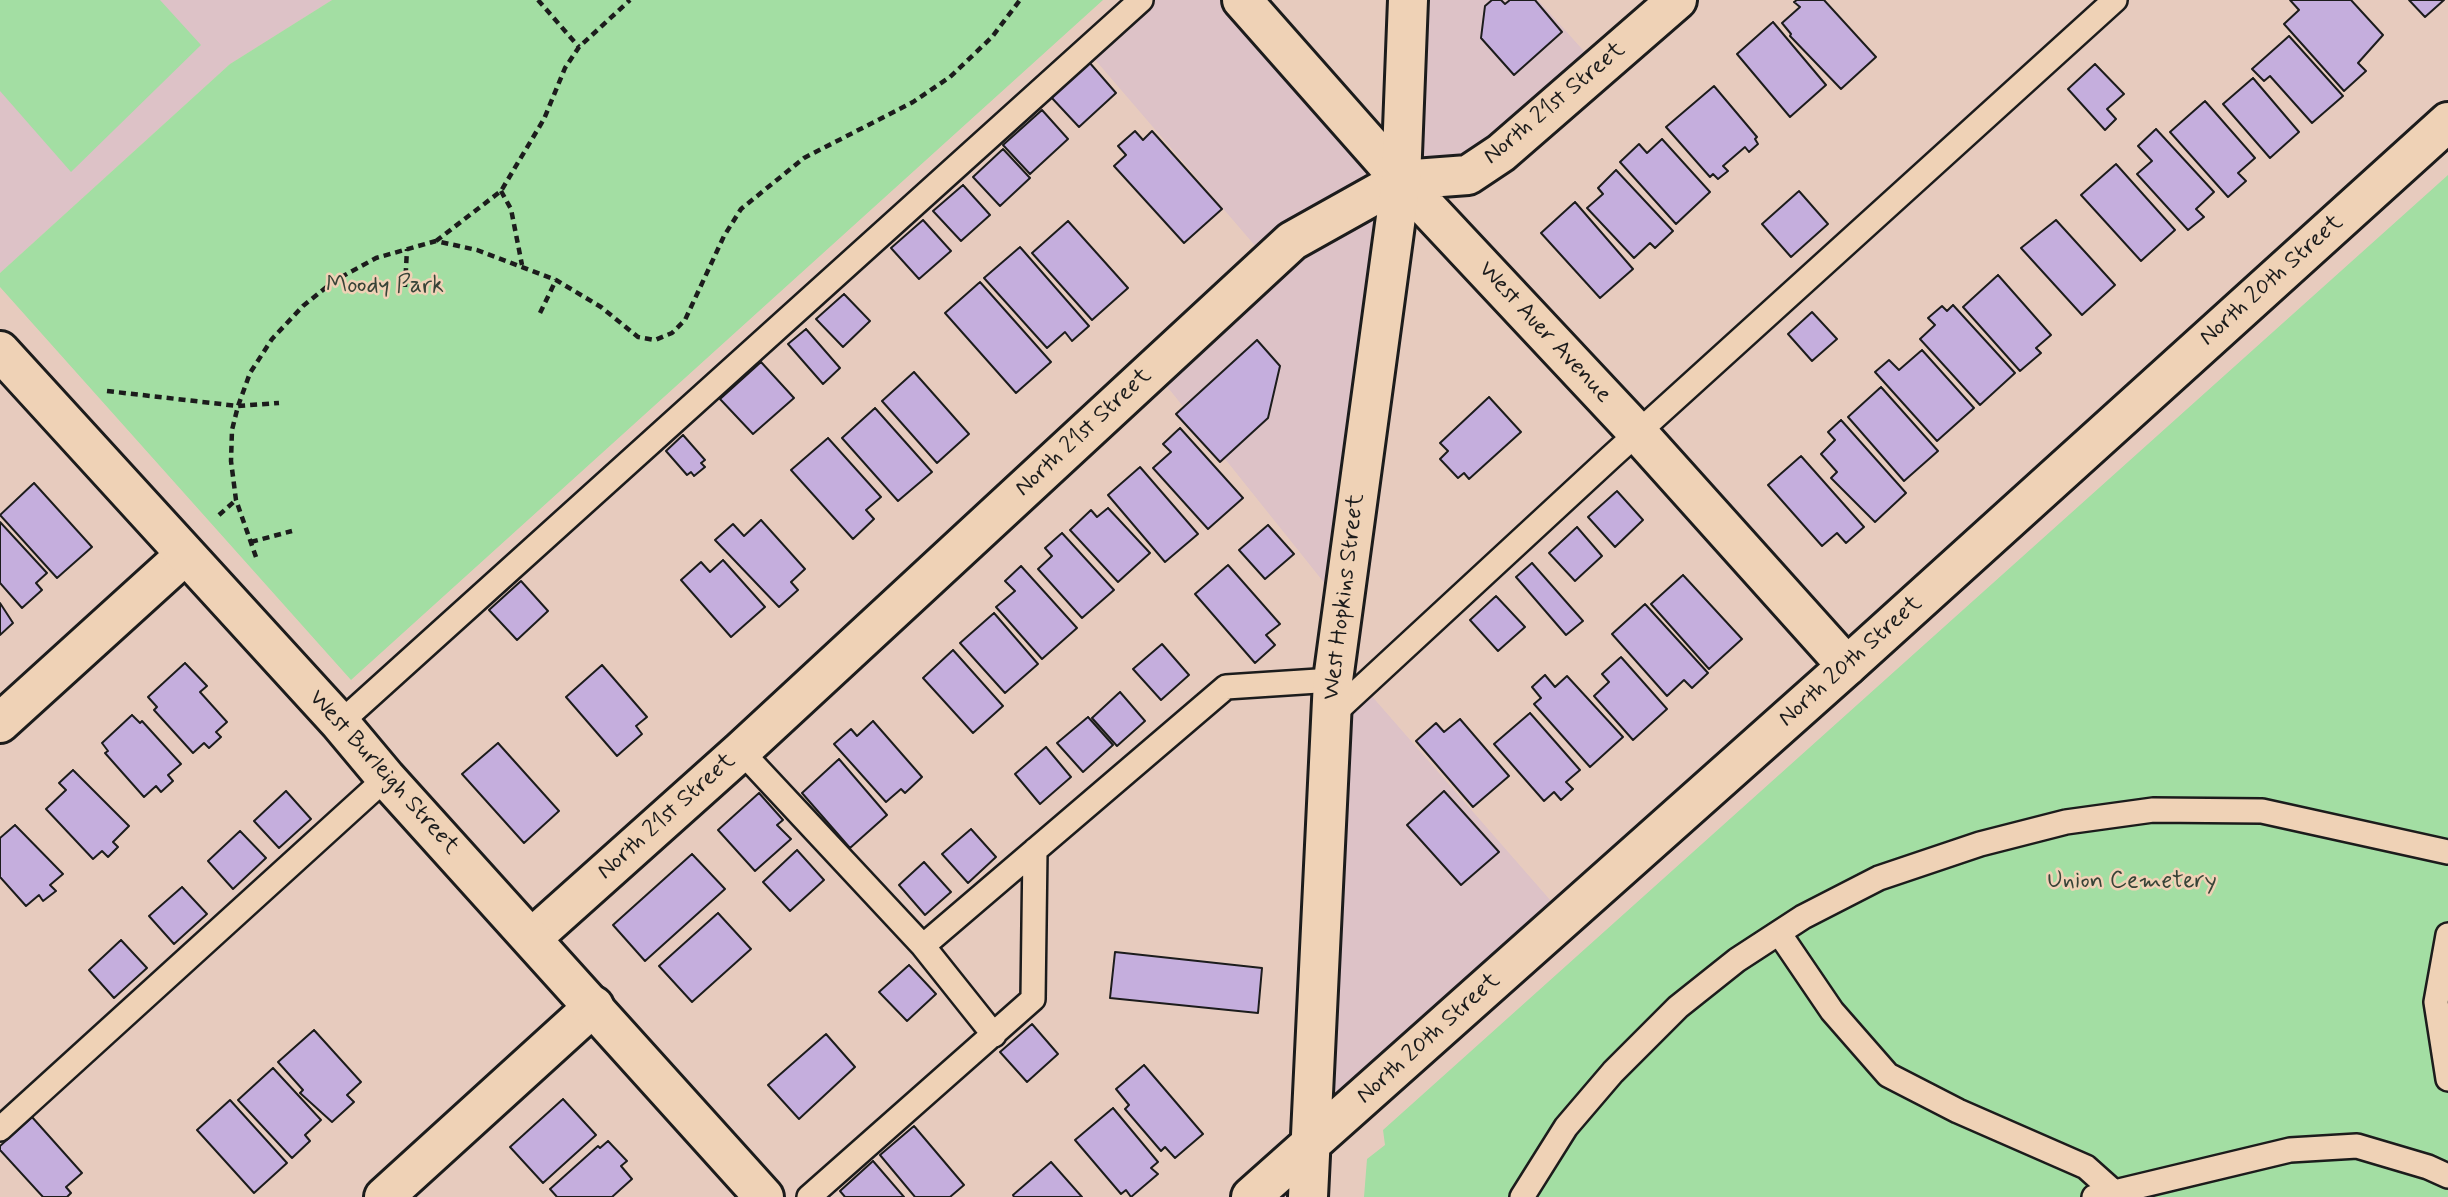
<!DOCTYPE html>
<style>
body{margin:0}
canvas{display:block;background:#e7cbbe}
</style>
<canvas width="2448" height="1197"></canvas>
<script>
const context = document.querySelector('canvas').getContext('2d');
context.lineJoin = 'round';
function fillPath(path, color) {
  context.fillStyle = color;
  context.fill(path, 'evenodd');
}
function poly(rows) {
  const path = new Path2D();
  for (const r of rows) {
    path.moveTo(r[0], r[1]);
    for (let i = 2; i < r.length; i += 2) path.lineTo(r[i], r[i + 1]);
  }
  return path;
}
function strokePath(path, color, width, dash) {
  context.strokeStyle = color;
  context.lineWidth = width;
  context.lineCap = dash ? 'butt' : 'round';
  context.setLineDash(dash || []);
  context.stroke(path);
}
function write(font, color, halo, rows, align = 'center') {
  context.font = font + ' Mynerve,sans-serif';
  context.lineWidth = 5;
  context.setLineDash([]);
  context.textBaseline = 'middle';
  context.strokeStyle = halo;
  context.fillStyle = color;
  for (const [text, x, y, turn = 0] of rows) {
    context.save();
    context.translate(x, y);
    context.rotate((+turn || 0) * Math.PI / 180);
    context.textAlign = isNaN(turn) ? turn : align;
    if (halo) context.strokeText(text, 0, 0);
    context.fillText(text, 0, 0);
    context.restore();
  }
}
fillPath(poly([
 [0,0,332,0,230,64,0,273],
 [1141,0,1242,0,1400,179,1408,0,1538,0,1600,69,1501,153,1401,180,1342,605,1153,369,1269,262,1085,48],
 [1363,686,1565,917,1312,1144,1308,1197,1251,1197,1312,1144,1332,715]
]), '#ddc2c7');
fillPath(poly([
 [0,0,160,0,201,45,71,172,0,91],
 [332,0,1103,0,351,680,0,287,0,273,230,64],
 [2448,175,2448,1197,1364,1197,1367,1159,1385,1145,1383,1130]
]), '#a3dea3');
const building = poly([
 [1492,0,1501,0,1505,4,1510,0,1535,0,1562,32,1514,75,1481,38,1485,6,1492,0],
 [1797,0,1824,0,1876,57,1841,89,1790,36,1791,34,1782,23,1800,7,1794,2,1797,0],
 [2290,0,2351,0,2383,35,2358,63,2366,71,2344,91,2284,24,2299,10,2290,0],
 [2409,0,2444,0,2425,17,2409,0],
 [1773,22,1826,85,1790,117,1737,54,1773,22],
 [2289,36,2343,96,2312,123,2270,76,2264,81,2252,69,2289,36],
 [1089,62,1116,93,1079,127,1051,97,1089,62],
 [2095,64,2124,94,2107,109,2116,119,2105,130,2068,89,2095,64],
 [2253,78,2299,132,2270,158,2223,104,2253,78],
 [1714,86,1757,137,1755,139,1758,144,1749,152,1745,147,1723,166,1728,171,1718,179,1713,174,1710,177,1666,127,1714,86],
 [2205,101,2255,158,2238,173,2246,181,2228,197,2170,132,2205,101],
 [1042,110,1068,139,1030,174,1003,145,1042,110],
 [2156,129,2214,192,2196,209,2204,217,2188,230,2137,174,2152,161,2138,146,2156,129],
 [1135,131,1143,140,1152,131,1222,209,1184,243,1114,166,1126,155,1118,146,1135,131],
 [1662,139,1710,192,1676,224,1620,162,1639,144,1647,153,1662,139],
 [1003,149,1030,178,1000,206,973,177,1003,149],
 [2116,164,2175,230,2141,261,2081,195,2116,164],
 [1616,170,1673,231,1655,248,1650,243,1634,258,1587,208,1603,194,1598,188,1616,170],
 [963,185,990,215,961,241,933,211,963,185],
 [1799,191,1828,224,1791,257,1762,224,1799,191],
 [1575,202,1633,269,1600,298,1541,233,1575,202],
 [923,220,951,251,919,279,891,248,923,220],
 [2056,220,2115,285,2082,315,2021,248,2056,220],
 [1068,221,1128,288,1092,320,1032,253,1068,221],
 [1020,247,1089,326,1072,341,1065,332,1047,348,984,278,1020,247],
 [1998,275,2051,335,2036,348,2041,353,2020,371,1963,307,1998,275],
 [980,282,1051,362,1016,393,945,313,980,282],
 [844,294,870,321,843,347,816,319,844,294],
 [1953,305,2015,373,1980,405,1920,339,1935,325,1928,318,1942,306,1947,311,1953,305],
 [1812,312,1837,339,1812,361,1788,334,1812,312],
 [806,329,840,368,823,384,788,344,806,329],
 [1257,340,1280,366,1268,418,1220,462,1176,414,1257,340],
 [1922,350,1974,408,1937,441,1875,372,1889,360,1899,370,1922,350],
 [761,362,794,398,753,434,720,399,761,362],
 [914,372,969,434,937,463,882,401,914,372],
 [1881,387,1938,451,1904,481,1848,417,1881,387],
 [1489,397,1521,432,1469,479,1464,473,1458,478,1440,459,1448,451,1440,443,1489,397],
 [875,408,932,472,898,501,842,438,875,408],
 [1841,420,1906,493,1875,522,1831,478,1837,472,1821,454,1835,440,1828,432,1841,420],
 [1180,428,1243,498,1208,529,1153,468,1171,452,1163,444,1180,428],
 [683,435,705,460,701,463,705,467,694,476,691,472,687,475,666,451,683,435],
 [828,438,881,497,866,510,874,519,853,539,791,470,828,438],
 [1801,456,1864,527,1846,543,1837,533,1822,546,1768,485,1801,456],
 [1140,467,1198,534,1165,562,1108,495,1140,467],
 [34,483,92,547,57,578,0,515,34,483],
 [1617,491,1643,520,1615,547,1588,517,1617,491],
 [1108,508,1150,553,1118,582,1070,530,1091,510,1097,517,1108,508],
 [761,520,805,569,791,582,798,590,779,607,715,540,733,524,744,536,761,520],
 [0,522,47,573,36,583,42,590,22,608,0,583,0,522],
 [1268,525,1294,554,1265,579,1239,550,1268,525],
 [1577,527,1602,556,1575,581,1549,553,1577,527],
 [1062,533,1114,590,1082,618,1038,569,1052,556,1045,548,1062,533],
 [723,560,765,607,731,637,681,580,701,562,710,572,723,560],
 [1532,563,1583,621,1566,635,1516,577,1532,563],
 [1228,565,1280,624,1266,635,1275,645,1255,663,1195,594,1228,565],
 [1021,566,1077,628,1042,659,996,607,1015,591,1005,581,1021,566],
 [1683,575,1742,639,1709,669,1651,604,1683,575],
 [521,581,548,611,517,640,489,610,521,581],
 [1496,596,1525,627,1498,651,1470,620,1496,596],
 [0,603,13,623,0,635,0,603],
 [1645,604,1708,673,1692,688,1684,680,1667,696,1612,634,1645,604],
 [994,613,1038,664,1005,693,960,643,994,613],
 [1162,644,1189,675,1161,700,1133,669,1162,644],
 [953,650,1003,706,973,733,923,678,953,650],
 [1621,657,1667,709,1633,740,1594,696,1609,682,1602,674,1621,657],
 [185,663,207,686,200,692,227,722,216,732,221,737,209,748,204,743,193,753,154,710,157,707,148,697,185,663],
 [602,665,647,717,636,726,642,734,617,756,566,697,602,665],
 [1545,675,1555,687,1567,676,1623,737,1590,767,1534,704,1541,698,1532,687,1545,675],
 [1120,692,1145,721,1117,746,1092,718,1120,692],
 [1530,713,1580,770,1566,782,1573,789,1561,800,1554,792,1544,801,1494,744,1530,713],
 [132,715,140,723,142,721,181,764,168,775,173,781,161,792,156,786,144,797,105,753,108,751,102,743,132,715],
 [1088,717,1113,745,1083,772,1057,743,1088,717],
 [1460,719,1509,776,1473,807,1416,741,1436,723,1444,732,1460,719],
 [873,721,922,777,905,793,901,789,886,802,834,744,851,729,857,736,873,721],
 [498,743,559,811,524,843,462,774,498,743],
 [1046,747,1071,777,1040,804,1015,774,1046,747],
 [839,759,887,815,850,848,802,793,839,759],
 [73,770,129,826,113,842,118,847,108,857,102,851,93,859,46,809,66,790,59,783,73,770],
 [286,791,311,819,279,848,254,821,286,791],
 [1444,791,1499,852,1461,885,1407,825,1444,791],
 [759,793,783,820,777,825,791,839,755,871,718,830,759,793],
 [15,825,63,874,50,885,56,891,43,901,39,895,26,906,0,877,0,838,15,825],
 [971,829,996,857,968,883,942,854,971,829],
 [240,831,266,858,233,889,208,861,240,831],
 [797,850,824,880,790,911,763,882,797,850],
 [692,854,725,889,645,961,613,925,692,854],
 [924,862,951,892,925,915,899,885,924,862],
 [182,887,207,914,174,944,149,916,182,887],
 [718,913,751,949,692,1002,659,966,718,913],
 [121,940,147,968,114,998,89,970,121,940],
 [1115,952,1262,968,1258,1013,1110,998,1115,952],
 [909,965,936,994,907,1021,879,992,909,965],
 [1032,1024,1058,1054,1027,1082,1000,1052,1032,1024],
 [314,1030,361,1082,347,1095,354,1102,332,1122,300,1093,303,1090,278,1062,314,1030],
 [826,1034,855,1067,799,1119,768,1085,826,1034],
 [1144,1065,1203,1134,1175,1158,1165,1147,1161,1151,1125,1109,1129,1105,1116,1089,1144,1065],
 [273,1068,321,1120,305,1135,310,1141,292,1158,238,1100,273,1068],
 [563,1099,596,1135,543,1183,510,1147,563,1099],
 [230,1100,287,1163,254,1193,197,1130,230,1100],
 [1113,1108,1158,1162,1151,1168,1158,1174,1131,1197,1126,1190,1121,1194,1075,1140,1113,1108],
 [32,1117,82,1173,66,1187,71,1193,67,1197,43,1197,0,1150,0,1146,32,1117],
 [914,1126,964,1185,950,1197,915,1197,880,1155,914,1126],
 [608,1141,627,1161,621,1166,632,1179,612,1197,557,1197,550,1189,598,1146,600,1148,608,1141],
 [873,1161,904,1197,845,1197,840,1191,873,1161],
 [1051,1162,1082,1197,1014,1197,1013,1195,1051,1162]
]);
fillPath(building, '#c5aedd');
strokePath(building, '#1c1c1c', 2);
const lane = poly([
 [1332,715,1611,457,2115,0],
 [340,723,1141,0],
 [741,751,923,946,994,1035],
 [1779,933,1832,1011,1888,1075,1958,1111,2086,1167,2114,1192],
 [2448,935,2436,1002,2448,1079],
 [923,946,1226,687,1333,680],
 [0,1129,386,778],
 [809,1197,1033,999,1035,850],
 [1522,1197,1566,1127,1613,1072,1678,1007,1737,960,1803,917,1879,878,1980,844,2066,822,2153,810,2262,811,2448,852],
 [2094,1197,2290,1150,2357,1146,2428,1167,2448,1176]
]);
const street = poly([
 [1242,0,1401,180,1637,432,1847,666],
 [0,723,185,555],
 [532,938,741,751,1292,241,1401,180,1468,175,1501,153,1677,0],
 [384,1197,594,1006]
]);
const secondary = poly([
 [0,351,340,723,386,778,764,1197],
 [1251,1197,1847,666,2448,122],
 [1308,1197,1333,680,1401,180,1408,0]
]);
strokePath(lane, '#1c1c1c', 28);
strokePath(street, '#1c1c1c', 44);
strokePath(secondary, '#1c1c1c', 44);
strokePath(poly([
 [538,0,579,47],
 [501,191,511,209,522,265],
 [436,241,501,191,544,119,565,68,579,47,630,0],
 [405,287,407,249],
 [540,313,556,280],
 [107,391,238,406,279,403],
 [219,515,236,500],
 [251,542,292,531],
 [256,557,236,500,231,461,232,430,238,406,250,373,272,339,303,306,334,281,376,258,436,241,477,250,556,280,601,307,638,337,655,340,672,333,685,320,724,236,741,209,804,158,913,102,950,77,992,37,1020,0]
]), '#1c1c1c', 4.5, [7, 5]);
strokePath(lane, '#efd2b6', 23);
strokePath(street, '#efd2b6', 38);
strokePath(secondary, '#efd2b6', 38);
write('24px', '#1c1c1c', '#efd2b6', [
 ["North 21st Street",1555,104,-40],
 ["North 20th Street",2272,281,-42],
 ["West Auer Avenue",1544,333,47],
 ["North 21st Street",1084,433,-43],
 ["West Hopkins Street",1345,597,-83],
 ["North 20th Street",1851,662,-42],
 ["West Burleigh Street",383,773,48],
 ["North 21st Street",667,817,-42],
 ["North 20th Street",1429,1039,-42]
]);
write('24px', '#374337', '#efd2b6', [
 ["Moody Park",385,287],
 ["Union Cemetery",2132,882]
]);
</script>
